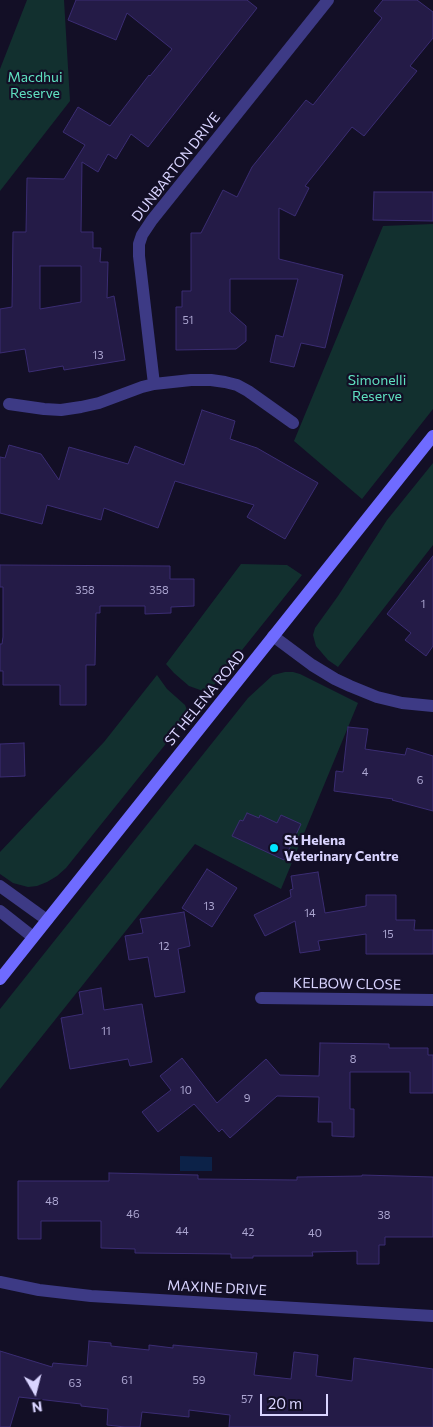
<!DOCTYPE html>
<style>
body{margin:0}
#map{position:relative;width:433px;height:1427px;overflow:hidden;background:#130f26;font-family:Commissioner,sans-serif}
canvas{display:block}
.north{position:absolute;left:10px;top:1367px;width:50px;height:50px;-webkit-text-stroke:4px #130f26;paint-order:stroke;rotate:172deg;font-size:14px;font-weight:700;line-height:20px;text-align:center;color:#d9d4ff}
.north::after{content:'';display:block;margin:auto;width:18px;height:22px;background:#d9d4ff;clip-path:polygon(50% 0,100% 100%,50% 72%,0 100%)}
.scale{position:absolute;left:260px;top:1394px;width:68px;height:22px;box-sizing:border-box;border:2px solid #d9d4ff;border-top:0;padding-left:6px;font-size:15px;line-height:18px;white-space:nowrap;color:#d9d4ff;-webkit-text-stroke:4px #130f26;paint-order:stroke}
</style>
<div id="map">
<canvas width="433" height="1427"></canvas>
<div class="north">N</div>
<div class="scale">20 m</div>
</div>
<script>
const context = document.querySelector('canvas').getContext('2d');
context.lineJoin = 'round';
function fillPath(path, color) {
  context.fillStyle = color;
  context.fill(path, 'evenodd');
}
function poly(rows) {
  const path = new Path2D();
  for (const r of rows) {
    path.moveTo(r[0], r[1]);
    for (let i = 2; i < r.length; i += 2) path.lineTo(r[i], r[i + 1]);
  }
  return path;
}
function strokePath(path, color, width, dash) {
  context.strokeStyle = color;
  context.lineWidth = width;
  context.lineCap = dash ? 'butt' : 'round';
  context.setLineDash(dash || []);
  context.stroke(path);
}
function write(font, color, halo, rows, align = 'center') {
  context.font = font + ' Commissioner,sans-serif';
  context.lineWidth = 4.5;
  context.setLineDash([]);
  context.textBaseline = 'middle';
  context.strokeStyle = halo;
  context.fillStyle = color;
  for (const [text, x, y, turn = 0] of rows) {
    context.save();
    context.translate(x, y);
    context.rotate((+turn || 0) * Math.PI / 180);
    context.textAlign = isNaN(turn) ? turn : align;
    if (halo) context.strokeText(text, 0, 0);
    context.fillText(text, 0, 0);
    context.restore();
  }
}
fillPath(poly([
 [27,0,64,0,70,101,0,191,0,69],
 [433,224,433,409,362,499,294,441,383,226],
 [433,463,433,545,338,667,328,660,316,646,313,635,315,628,338,596,387,520],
 [241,564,287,565,302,575,210,690,203,691,189,686,174,673,166,664],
 [285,672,293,672,300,674,358,703,281,889,195,844,0,1089,0,1009,248,698,273,675],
 [157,675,167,689,185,705,189,715,66,868,57,876,47,882,37,886,28,887,13,883,0,874,0,852,104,742]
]), '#12302f');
fillPath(poly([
 [180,1156,212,1157,212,1171,180,1171]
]), '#0c2248');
const building = poly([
 [76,0,247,0,257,8,148,147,131,134,116,159,108,154,98,172,82,162,81,232,93,232,93,248,101,248,100,262,108,262,107,298,114,296,125,360,64,370,63,366,29,372,25,349,0,353,0,309,12,307,13,232,26,232,27,178,64,179,85,145,63,132,78,107,110,126,149,75,150,76,172,49,127,13,116,40,68,20,76,0],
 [40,266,81,266,81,302,40,309,40,266],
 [383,0,417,0,433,12,433,38,410,66,417,71,364,136,352,127,305,186,309,188,295,216,279,208,279,259,343,275,325,348,301,343,294,367,270,362,276,335,283,337,298,279,230,279,230,312,246,326,246,341,236,349,176,350,176,307,182,307,182,291,191,291,191,233,201,233,223,190,237,197,252,167,306,100,313,105,382,18,374,11,383,0],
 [374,192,433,192,433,221,373,220,374,192],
 [202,410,235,421,230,439,257,448,318,483,285,539,247,517,254,505,175,481,158,528,104,508,101,520,47,505,42,524,0,513,0,457,5,458,9,445,41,454,59,480,69,447,128,464,135,446,184,465,202,410],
 [433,556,433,646,426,656,405,640,411,633,387,614,433,556],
 [0,565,170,566,170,579,194,579,194,606,171,607,171,613,145,614,145,606,100,606,100,613,96,613,95,665,86,665,86,705,60,705,60,685,3,685,3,671,0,671,0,644,2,644,3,637,3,587,0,587,0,565],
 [348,727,368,729,365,749,405,755,407,748,433,756,433,811,392,800,393,799,334,791,336,771,343,772,348,727],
 [24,743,25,776,0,777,0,744,24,743],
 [247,813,259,818,260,815,277,823,281,815,301,824,284,860,232,836,240,820,243,821,247,813],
 [207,869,237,888,212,927,182,908,207,869],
 [318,872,325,913,366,906,366,895,396,895,396,920,415,920,414,930,433,930,433,954,366,954,366,934,318,941,320,950,300,953,295,921,265,936,254,915,291,897,290,890,293,889,291,876,318,872],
 [184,912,190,946,178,949,185,992,155,997,148,957,129,960,125,936,143,933,140,919,184,912],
 [101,988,104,1010,142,1004,152,1062,130,1066,128,1059,70,1069,61,1018,83,1014,79,992,101,988],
 [320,1043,389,1044,389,1048,428,1048,428,1055,433,1055,433,1093,410,1093,410,1072,350,1072,350,1109,354,1109,354,1137,332,1136,332,1122,318,1122,319,1097,277,1096,230,1138,222,1129,219,1132,194,1104,158,1132,142,1112,171,1090,160,1076,182,1058,217,1103,266,1059,280,1075,319,1076,320,1043],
 [109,1173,198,1175,198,1179,297,1180,297,1177,362,1176,362,1175,433,1177,433,1237,385,1237,385,1245,379,1245,379,1264,357,1264,357,1251,312,1252,313,1256,253,1256,253,1258,231,1258,231,1254,135,1253,135,1249,101,1248,101,1221,41,1221,41,1239,18,1239,18,1181,109,1181,109,1173],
 [89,1341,111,1343,111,1346,149,1350,149,1345,173,1348,173,1345,257,1353,254,1375,291,1379,294,1352,318,1355,316,1376,352,1381,354,1358,433,1369,433,1427,229,1427,230,1415,189,1410,189,1417,142,1412,140,1427,125,1427,107,1425,108,1409,81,1406,81,1404,19,1397,10,1427,0,1427,0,1351,52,1367,53,1363,87,1366,89,1341]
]);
fillPath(building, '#241b47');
strokePath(building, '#3b2d73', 1);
strokePath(poly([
 [154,384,139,256,139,244,142,235,152,220,328,0],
 [9,404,44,409,61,410,81,407,99,403,142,387,154,384,191,380,211,380,225,382,237,385,248,391,293,423],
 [273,636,312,665,335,679,350,686,377,697,402,703,433,706],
 [261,998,433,1000],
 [0,1282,39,1290,91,1296,433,1316]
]), '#3d3a85', 12);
strokePath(poly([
 [0,886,47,920],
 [0,911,33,937]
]), '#3d3a85', 12);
strokePath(poly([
 [0,979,433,436]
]), '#6f6bff', 12);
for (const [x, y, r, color] of [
 [274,848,5,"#00e5ff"]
]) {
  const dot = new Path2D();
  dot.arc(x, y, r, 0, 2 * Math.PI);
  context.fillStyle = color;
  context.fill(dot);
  strokePath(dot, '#130f26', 2);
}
write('11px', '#aca6d1', null, [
 ["51",188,320],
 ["13",98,355],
 ["358",85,590],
 ["358",159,590],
 ["1",423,604],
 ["4",365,772],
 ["6",420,780],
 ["13",209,906],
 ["14",310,913],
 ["15",388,934],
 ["12",164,946],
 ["11",106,1031],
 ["8",353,1059],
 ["10",186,1090],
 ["9",247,1098],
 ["48",52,1201],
 ["46",133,1214],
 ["38",384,1215],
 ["44",182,1231],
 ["42",248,1232],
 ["40",315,1233],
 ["61",127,1380],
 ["59",199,1380],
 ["63",75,1383],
 ["57",247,1399]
]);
write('14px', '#5fe0c0', '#130f26', [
 ["Macdhui",35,77],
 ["Reserve",35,93],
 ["Simonelli",377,380],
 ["Reserve",377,396]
]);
write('14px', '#d9d4ff', '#130f26', [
 ["DUNBARTON DRIVE",176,167,-52],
 ["ST HELENA ROAD",205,698,-51],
 ["KELBOW CLOSE",347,984,1],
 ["MAXINE DRIVE",217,1288,3]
]);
write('bold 14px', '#d9d4ff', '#130f26', [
 ["St Helena",284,840],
 ["Veterinary Centre",284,856]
], 'left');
</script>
